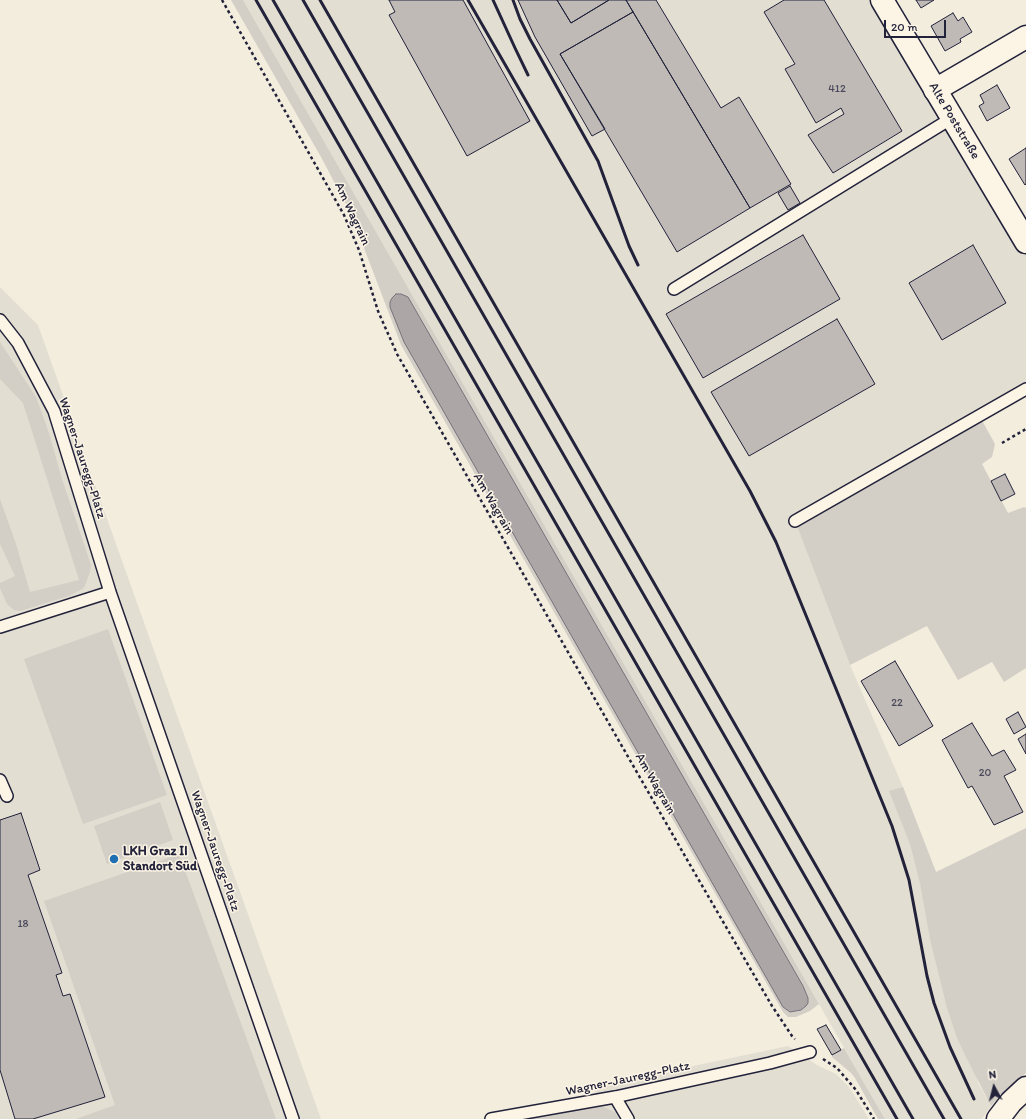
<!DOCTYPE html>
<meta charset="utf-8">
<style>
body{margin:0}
#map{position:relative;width:1026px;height:1119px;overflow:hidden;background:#f3edde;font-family:Itim,sans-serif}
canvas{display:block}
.north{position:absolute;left:974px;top:1067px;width:40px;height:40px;-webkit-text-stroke:3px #fcf5e5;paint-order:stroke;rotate:353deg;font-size:11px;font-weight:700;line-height:16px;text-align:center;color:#22223b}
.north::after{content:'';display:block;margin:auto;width:14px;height:18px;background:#22223b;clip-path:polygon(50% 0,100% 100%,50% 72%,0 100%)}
.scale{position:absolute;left:884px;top:20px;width:62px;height:18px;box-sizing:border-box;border:2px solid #22223b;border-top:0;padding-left:5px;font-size:12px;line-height:14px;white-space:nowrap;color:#22223b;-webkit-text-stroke:3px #fcf5e5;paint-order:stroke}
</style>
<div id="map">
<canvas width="1026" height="1119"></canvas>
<div class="north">N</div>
<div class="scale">20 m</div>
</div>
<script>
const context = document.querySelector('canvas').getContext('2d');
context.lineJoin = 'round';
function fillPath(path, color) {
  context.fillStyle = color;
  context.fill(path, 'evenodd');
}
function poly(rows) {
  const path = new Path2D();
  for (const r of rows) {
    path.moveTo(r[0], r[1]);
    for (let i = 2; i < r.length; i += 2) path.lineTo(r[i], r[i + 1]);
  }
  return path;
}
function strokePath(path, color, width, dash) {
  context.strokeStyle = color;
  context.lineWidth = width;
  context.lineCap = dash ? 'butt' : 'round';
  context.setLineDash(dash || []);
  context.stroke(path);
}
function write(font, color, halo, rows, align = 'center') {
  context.font = font + ' Itim,sans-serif';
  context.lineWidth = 3;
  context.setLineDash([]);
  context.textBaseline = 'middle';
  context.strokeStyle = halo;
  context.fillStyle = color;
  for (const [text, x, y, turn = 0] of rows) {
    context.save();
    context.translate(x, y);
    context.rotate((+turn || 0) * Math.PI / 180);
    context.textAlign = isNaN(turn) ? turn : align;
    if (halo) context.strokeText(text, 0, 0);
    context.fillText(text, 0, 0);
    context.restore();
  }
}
fillPath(poly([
 [243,0,882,0,1026,242,1026,389,795,521,850,665,903,787,936,872,978,1083,991,1106,982,1119,885,1119],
 [0,287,38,325,321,1119,0,1119],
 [788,1046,817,1065,836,1074,849,1087,869,1119,619,1119,615,1112,598,1104,594,1087]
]), '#e3ded2');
fillPath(poly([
 [231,0,243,0,819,1004,810,1011,796,1017,788,1017,783,1012,401,345,351,214,321,157],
 [0,342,36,397,49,433,62,479,91,565,90,572,84,588,69,596,20,611,14,610,7,604,0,588,0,583,15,576,0,544,0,499,16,544,30,592,79,580,23,403,0,379],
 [979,415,995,444,992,457,982,464,1008,513,1024,507,1026,508,1026,668,1004,682,992,662,958,680,927,626,850,665,795,521],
 [108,629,167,795,83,824,24,659],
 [903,787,936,872,1026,828,1026,1073,1007,1089,991,1106,967,1059,957,1038,947,1008,930,939,920,883,910,844,889,791],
 [160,802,173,840,107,864,94,826],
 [179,854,276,1119,76,1119,115,1105,44,901],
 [844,1048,885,1119,878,1119,855,1078,851,1073,832,1057,832,1055],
 [598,1104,615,1112,619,1119,522,1119]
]), '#d4cfc6');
const water = poly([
 [396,294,401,294,408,297,803,986,808,998,808,1003,806,1006,801,1010,790,1012,783,1007,404,342,390,307,390,302,392,298,396,294]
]);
fillPath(water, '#aca7a6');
strokePath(water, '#75727b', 1);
const building = poly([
 [389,0,463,0,530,121,467,156,389,15,395,12,389,0],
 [518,0,557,0,571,23,609,0,626,0,633,12,560,54,605,129,592,136,535,37,518,0],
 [557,0,609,0,571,23,557,0],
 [626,0,656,0,721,108,739,97,791,184,750,208,626,0],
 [784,0,824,0,902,131,833,173,808,135,844,114,841,108,816,123,785,69,795,64,764,12,784,0],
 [916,0,934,0,921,8,916,0],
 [633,12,750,208,677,252,560,54,633,12],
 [953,13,958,21,963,17,972,32,960,39,961,42,945,51,931,26,953,13],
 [997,85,1010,108,987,121,979,106,984,103,980,95,997,85],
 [1026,148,1026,184,1025,185,1009,159,1026,148],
 [790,186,800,203,788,210,778,193,790,186],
 [803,235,840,299,703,378,666,314,803,235],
 [973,245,1006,303,942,340,909,283,973,245],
 [837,319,875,384,749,456,711,392,837,319],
 [1005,474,1015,494,1001,501,991,481,1005,474],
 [895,661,933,726,899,746,861,681,895,661],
 [1018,712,1026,727,1014,734,1006,719,1018,712],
 [972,723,992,756,1004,750,1016,770,1004,776,1023,812,994,825,972,786,968,788,942,740,972,723],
 [1026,734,1026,754,1018,739,1026,734],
 [21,813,40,870,28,875,62,973,56,975,63,996,70,994,105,1097,33,1119,15,1119,0,1070,0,820,21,813],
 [826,1025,841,1050,832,1055,817,1029,826,1025]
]);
fillPath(building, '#bfbab6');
strokePath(building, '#22223b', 1);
const lane = poly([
 [674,289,952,118],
 [0,320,18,343,54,411,110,592,293,1119],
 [795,521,1026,389],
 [0,627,110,592],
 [0,780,7,796],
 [615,1097,628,1119],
 [491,1119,615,1097,770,1063,810,1052]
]);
const street = poly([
 [935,90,1026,37]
]);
const secondary = poly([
 [882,0,1026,242],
 [998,1119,1011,1102,1026,1088]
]);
strokePath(lane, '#22223b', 14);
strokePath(street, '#22223b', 25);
strokePath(secondary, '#22223b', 25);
strokePath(poly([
 [222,0,344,215,359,250,378,311,397,354,693,870,772,1006,792,1036,795,1039],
 [1002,443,1026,429],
 [823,1059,837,1068,856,1090,874,1119]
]), '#22223b', 2.5, [3, 3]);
strokePath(lane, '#fcf5e5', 11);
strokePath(street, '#fcf5e5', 22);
strokePath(secondary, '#fcf5e5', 22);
strokePath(poly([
 [256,0,897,1119],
 [273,0,913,1119],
 [303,0,944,1119],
 [320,0,961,1119],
 [468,0,750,491,776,542,892,826,909,880,927,976,934,1003,950,1047,974,1099],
 [493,0,515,48,528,75],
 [513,0,520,19,530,39,598,161,629,246,638,265]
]), '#22223b', 3);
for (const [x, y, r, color] of [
 [114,859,5,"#1f6fb2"]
]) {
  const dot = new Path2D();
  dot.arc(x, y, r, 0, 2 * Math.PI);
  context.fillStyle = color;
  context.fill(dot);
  strokePath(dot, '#fcf5e5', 1.5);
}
write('11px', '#49485a', null, [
 ["412",837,89],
 ["22",897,703],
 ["20",985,773],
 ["18",23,924]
]);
write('13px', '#22223b', '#fcf5e5', [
 ["Alte Poststraße",954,121,59],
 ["Am Wagrain",352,214,65],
 ["Wagner-Jauregg-Platz",82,458,72],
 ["Am Wagrain",493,504,60],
 ["Am Wagrain",655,784,60],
 ["Wagner-Jauregg-Platz",215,851,71],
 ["Wagner-Jauregg-Platz",628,1079,-12]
]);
write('bold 13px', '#22223b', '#fcf5e5', [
 ["LKH Graz II",123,852],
 ["Standort Süd",123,867]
], 'left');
</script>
